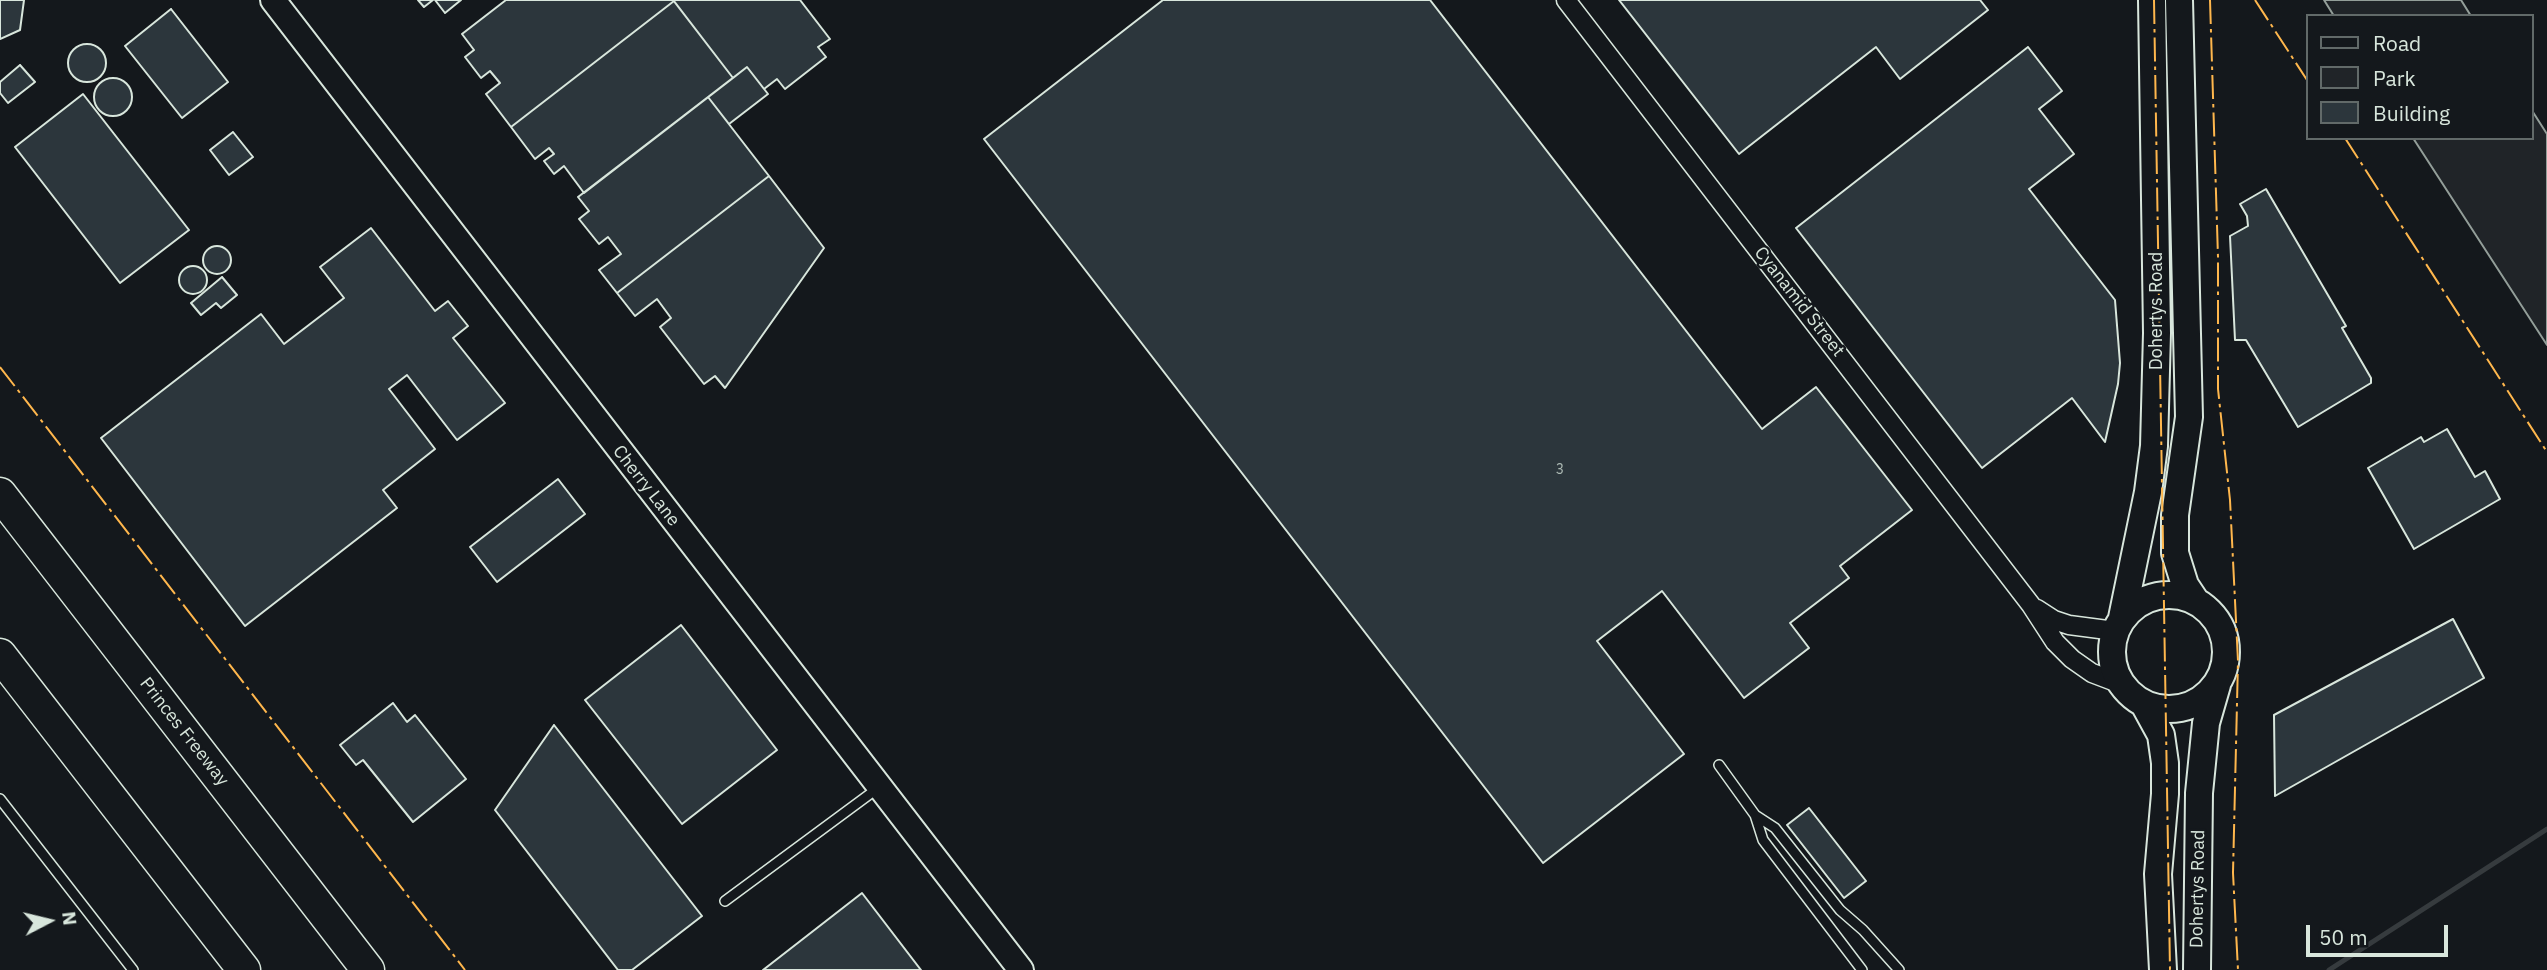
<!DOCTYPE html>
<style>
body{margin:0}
#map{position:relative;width:2547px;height:970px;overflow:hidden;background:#14181c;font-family:"IBM Plex Sans",sans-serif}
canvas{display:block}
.legend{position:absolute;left:2306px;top:14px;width:228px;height:126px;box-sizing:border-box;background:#14181c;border:2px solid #626a69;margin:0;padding:9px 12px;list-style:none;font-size:21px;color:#d8e6dc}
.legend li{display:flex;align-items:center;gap:14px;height:35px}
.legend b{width:35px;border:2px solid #626a69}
.north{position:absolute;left:14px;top:886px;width:70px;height:70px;-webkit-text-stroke:5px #14181c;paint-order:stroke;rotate:83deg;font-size:19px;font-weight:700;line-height:28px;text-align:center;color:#d8e6dc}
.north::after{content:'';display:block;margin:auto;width:24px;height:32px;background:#d8e6dc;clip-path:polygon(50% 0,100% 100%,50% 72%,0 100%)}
.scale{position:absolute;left:2306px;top:925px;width:142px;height:32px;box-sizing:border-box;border:4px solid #d8e6dc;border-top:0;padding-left:9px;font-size:21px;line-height:24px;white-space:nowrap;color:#d8e6dc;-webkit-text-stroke:5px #14181c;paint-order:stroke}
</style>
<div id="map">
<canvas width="2547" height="970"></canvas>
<ul class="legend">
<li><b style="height:9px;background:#14181c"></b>Road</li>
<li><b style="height:19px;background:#202428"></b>Park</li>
<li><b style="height:19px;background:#2c363c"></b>Building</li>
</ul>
<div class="north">N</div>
<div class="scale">50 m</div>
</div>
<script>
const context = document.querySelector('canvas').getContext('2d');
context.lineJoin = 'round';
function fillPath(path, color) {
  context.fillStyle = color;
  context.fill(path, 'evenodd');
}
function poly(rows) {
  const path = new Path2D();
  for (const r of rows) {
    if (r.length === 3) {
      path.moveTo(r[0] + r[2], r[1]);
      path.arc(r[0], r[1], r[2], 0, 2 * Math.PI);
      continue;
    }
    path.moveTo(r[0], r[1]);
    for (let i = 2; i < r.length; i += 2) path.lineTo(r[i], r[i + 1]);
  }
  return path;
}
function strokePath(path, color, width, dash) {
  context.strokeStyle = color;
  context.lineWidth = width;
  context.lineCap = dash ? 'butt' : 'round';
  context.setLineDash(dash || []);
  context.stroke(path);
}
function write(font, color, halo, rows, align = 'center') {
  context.font = font + ' "IBM Plex Sans",sans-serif';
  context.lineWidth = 5;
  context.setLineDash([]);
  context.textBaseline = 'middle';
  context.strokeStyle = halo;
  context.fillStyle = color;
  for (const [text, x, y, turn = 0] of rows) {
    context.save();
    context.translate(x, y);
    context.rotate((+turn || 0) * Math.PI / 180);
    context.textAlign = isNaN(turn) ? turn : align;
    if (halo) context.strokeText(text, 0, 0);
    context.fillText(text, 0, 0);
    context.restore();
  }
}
const green = poly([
 [2324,0,2461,0,2471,16,2334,16,2324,0],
 [2531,109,2547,134,2547,345,2413,138,2531,138,2531,109]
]);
fillPath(green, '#202428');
strokePath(green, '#939e99', 2);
strokePath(poly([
 [2329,970,2547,829]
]), '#363b3e', 5);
const building = poly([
 [0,0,24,0,20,30,0,39,0,0],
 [418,0,433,0,424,7,418,0],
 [435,0,461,0,445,13,435,0],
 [506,0,673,0,674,1,511,127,486,94,500,83,490,71,481,78,465,57,474,50,462,34,506,0],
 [673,0,800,0,830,39,818,47,826,57,785,89,777,79,764,89,747,67,733,78,673,0],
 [1163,0,1430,0,1762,429,1816,387,1912,510,1840,566,1849,578,1790,623,1809,648,1744,698,1662,591,1597,641,1684,754,1543,863,984,139,1163,0],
 [1619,0,1980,0,1988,10,1900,79,1876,47,1739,154,1619,0],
 [674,1,733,78,584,193,564,166,554,174,544,161,554,154,549,148,535,159,511,127,674,1],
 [171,9,228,82,182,118,125,46,171,9],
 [87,63,19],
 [2028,47,2062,91,2039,109,2074,154,2029,189,2115,300,2120,363,2118,384,2105,442,2072,398,1982,468,1796,228,2028,47],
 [20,65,35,82,8,103,0,93,0,82,20,65],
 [747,67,768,94,729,124,708,97,747,67],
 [113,97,19],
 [83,94,189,230,120,283,15,147,83,94],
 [708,97,769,176,617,293,599,270,621,254,608,237,599,244,579,219,589,211,578,197,708,97],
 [233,132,253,157,229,175,210,150,233,132],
 [769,176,824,248,725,388,715,376,704,384,660,327,671,318,657,299,635,316,617,293,769,176],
 [2266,189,2346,326,2342,328,2371,378,2371,383,2298,427,2246,340,2235,340,2230,236,2248,226,2247,216,2240,204,2266,189],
 [371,228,435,311,448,301,468,326,453,338,505,403,457,440,407,375,389,389,435,449,383,490,397,508,245,626,101,438,261,314,284,344,344,298,320,267,371,228],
 [217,260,14],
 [193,280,14],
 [222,277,237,295,221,308,216,303,201,315,191,303,222,277],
 [2447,429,2475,477,2485,471,2500,499,2414,549,2368,468,2421,437,2424,442,2447,429],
 [558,479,585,514,497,582,470,547,558,479],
 [2453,619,2484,678,2275,796,2274,715,2453,619],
 [681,625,777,750,682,824,585,700,681,625],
 [393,703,407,722,415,715,466,779,413,822,363,760,356,765,340,745,393,703],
 [554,725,702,916,632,970,618,970,495,810,554,725],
 [1809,808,1866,881,1844,898,1787,825,1809,808],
 [862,893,921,970,763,970,862,893]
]);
fillPath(building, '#2c363c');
strokePath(building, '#d8e6dc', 2);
const lane = poly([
 [1719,765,1755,815,1763,840,1862,970],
 [0,799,133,970],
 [1755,815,1775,828,1840,910,1863,930,1899,970],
 [725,901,878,788]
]);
const street = poly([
 [1566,0,2031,605,2055,642,2072,659,2092,673,2121,684],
 [2037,609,2054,620,2069,625,2115,631]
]);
const secondary = poly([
 [273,0,1021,970]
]);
const primary = poly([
 [2179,0,2189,417,2175,515,2175,553,2185,585,2195,600],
 [2169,652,57],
 [2122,618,2148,492,2154,446,2157,333,2152,0],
 [2144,704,2161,735,2165,763,2165,794,2158,874,2163,970],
 [2197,970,2199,793,2206,723,2217,685]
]);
const highway = poly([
 [0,494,368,970],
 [0,655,244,970]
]);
strokePath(lane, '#d8e6dc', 12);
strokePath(street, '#d8e6dc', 21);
strokePath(secondary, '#d8e6dc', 28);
strokePath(primary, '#d8e6dc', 30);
strokePath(highway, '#d8e6dc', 35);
strokePath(lane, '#14181c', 9);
strokePath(street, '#14181c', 18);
strokePath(secondary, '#14181c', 24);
strokePath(primary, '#14181c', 26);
strokePath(highway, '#14181c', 32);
strokePath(poly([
 [2154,0,2170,970],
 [2210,0,2218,257,2218,389,2230,500,2238,661,2233,873,2238,970],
 [2255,0,2307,80],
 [2345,138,2547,452],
 [0,367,465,970]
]), '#ffb74d', 2, [24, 5, 3.5, 5]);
write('14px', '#adbab4', null, [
 ["3",1560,470]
]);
write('18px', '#d8e6dc', '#14181c', [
 ["Cyanamid Street",1799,302,52],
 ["Dohertys Road",2157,311,-90],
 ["Cherry Lane",646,486,52],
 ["Princes Freeway",184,732,52],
 ["Dohertys Road",2198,889,-89]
]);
</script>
